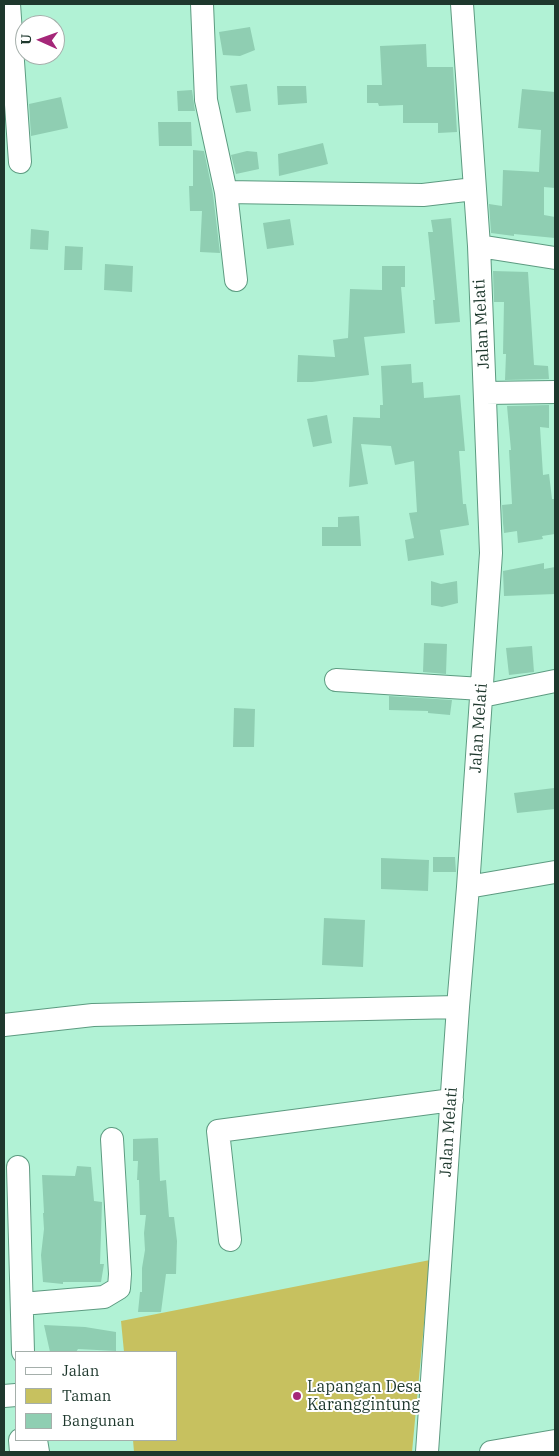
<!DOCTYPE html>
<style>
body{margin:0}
#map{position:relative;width:559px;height:1456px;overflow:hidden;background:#b1f2d5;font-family:"IBM Plex Serif",serif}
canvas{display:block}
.frame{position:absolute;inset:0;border:5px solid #1e382d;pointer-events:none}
.legend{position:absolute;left:15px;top:1351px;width:162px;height:90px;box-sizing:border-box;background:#fff;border:1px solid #a5afab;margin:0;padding:6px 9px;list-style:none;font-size:15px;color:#1e382d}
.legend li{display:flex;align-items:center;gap:10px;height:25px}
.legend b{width:25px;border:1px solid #a5afab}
.north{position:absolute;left:15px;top:15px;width:50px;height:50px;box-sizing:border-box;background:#fff;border:1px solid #a5afab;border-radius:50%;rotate:272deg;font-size:14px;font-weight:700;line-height:20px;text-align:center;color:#1e382d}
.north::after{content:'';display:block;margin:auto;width:18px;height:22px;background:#a52779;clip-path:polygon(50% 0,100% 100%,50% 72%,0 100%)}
</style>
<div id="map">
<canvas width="559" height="1456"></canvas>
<div class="frame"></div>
<ul class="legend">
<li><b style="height:6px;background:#fff"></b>Jalan</li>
<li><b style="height:14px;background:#c7c15f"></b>Taman</li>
<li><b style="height:14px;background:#8fceb2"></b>Bangunan</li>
</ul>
<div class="north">U</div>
</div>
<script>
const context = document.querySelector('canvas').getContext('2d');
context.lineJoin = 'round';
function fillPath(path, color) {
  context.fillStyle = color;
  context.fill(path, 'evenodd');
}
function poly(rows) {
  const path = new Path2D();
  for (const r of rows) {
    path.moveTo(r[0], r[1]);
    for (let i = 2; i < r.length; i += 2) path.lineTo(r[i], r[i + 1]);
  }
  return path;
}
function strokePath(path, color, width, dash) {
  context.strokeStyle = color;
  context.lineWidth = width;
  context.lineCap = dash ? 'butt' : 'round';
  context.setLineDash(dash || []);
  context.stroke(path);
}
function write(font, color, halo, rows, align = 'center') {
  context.font = font + ' "IBM Plex Serif",serif';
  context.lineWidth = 4;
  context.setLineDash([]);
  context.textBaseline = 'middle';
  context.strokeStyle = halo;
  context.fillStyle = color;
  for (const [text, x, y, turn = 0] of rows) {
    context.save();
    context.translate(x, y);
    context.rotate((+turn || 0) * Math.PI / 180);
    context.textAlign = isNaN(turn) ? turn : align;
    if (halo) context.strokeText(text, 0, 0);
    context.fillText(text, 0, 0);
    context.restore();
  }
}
fillPath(poly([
 [430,1260,412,1452,134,1452,133,1440,176,1440,176,1352,124,1352,121,1321]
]), '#c7c15f');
fillPath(poly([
 [250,27,255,50,240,56,223,55,219,32],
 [426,44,427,67,453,67,457,132,438,133,438,123,403,123,403,105,379,106,378,103,367,103,367,85,382,85,380,46],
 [247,84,251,111,236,113,230,86],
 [277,86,306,86,307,103,278,105],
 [522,89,555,92,555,188,544,187,544,215,555,217,555,238,514,234,514,236,491,233,489,204,502,206,503,170,539,172,541,130,518,128],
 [192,90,195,111,178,111,177,91],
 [61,97,68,128,31,136,29,104],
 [158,122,191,122,192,146,159,146],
 [323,143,328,164,279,176,278,154],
 [193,150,204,151,213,194,220,253,200,252,202,211,190,211,189,186,193,186],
 [247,151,257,152,259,169,236,174,231,155],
 [451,218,460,322,435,324,433,300,435,300,428,232,433,232,431,220],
 [290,219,294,245,267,249,263,223],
 [31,229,49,231,48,250,30,249],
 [65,246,83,247,82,270,64,270],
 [105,264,133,266,132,292,104,290],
 [382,266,405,266,405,287,401,287,405,333,364,337,369,375,312,382,297,382,298,355,335,357,333,340,348,338,350,289,382,290],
 [493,271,528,272,534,365,548,366,549,379,505,380,506,354,503,354,504,302,494,302],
 [411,364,412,383,423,382,424,398,460,395,465,451,459,451,463,504,466,504,469,525,440,530,444,555,408,561,405,540,414,538,409,513,417,512,414,461,395,465,391,446,361,444,368,484,349,487,353,417,380,418,380,405,383,405,381,366],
 [549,405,549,428,540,427,543,475,549,474,552,499,555,499,555,534,542,536,543,539,518,543,517,531,504,533,503,523,502,505,512,504,509,450,511,450,507,406],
 [327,415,332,443,313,447,307,419],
 [359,516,361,546,322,546,322,527,338,527,338,517],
 [544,563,544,569,555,567,555,594,504,596,503,571],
 [431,581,441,584,457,581,458,603,442,607,431,605],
 [424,643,447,644,446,674,423,672],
 [532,646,534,672,509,675,506,648],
 [389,696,452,700,450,715,428,713,428,711,389,710],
 [234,708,255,709,254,747,233,747],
 [554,788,555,809,517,813,514,793],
 [433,857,455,857,456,872,433,872],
 [381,858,429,860,428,891,381,889],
 [324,918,365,920,363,967,322,965],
 [158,1138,160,1181,166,1180,169,1217,174,1217,177,1241,176,1274,166,1274,161,1312,138,1312,140,1292,142,1292,142,1268,145,1250,144,1233,146,1215,140,1215,139,1180,137,1180,138,1161,133,1161,133,1139],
 [77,1166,91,1167,94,1201,102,1202,100,1264,104,1264,101,1282,63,1282,63,1284,43,1282,41,1255,44,1229,43,1213,44,1213,42,1175,75,1176],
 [44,1325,85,1327,116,1332,116,1351,78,1349,76,1352,50,1352]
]), '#8fceb2');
const minor = poly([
 [9,4,20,162],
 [202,4,206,100,226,192,236,280],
 [226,192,423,195,474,189],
 [479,246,555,258],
 [485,393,555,392],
 [336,680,482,689],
 [482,696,555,681],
 [468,887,555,872],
 [4,1025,93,1015,458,1007],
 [18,1167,23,1352],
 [230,1240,218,1131,452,1100],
 [22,1304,104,1297,119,1288,120,1274,112,1139],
 [4,1396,16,1395],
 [20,1440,21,1452],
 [36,1440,38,1452],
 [427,1452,458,1007,468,887,491,553,479,246,462,4],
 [491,1452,555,1441]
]);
strokePath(minor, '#5d9b81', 24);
strokePath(minor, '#fff', 22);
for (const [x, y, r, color] of [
 [297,1396,5,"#a52779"]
]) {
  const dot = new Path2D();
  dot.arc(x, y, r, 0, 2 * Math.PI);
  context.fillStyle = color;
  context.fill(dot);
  strokePath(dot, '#fff', 2);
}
write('16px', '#1e382d', '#fff', [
 ["Jalan Melati",482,324,-93],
 ["Jalan Melati",479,728,-86],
 ["Jalan Melati",449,1132,-86]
]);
write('16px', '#1e382d', '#fff', [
 ["Lapangan Desa",307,1387],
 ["Karanggintung",307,1405]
], 'left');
</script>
